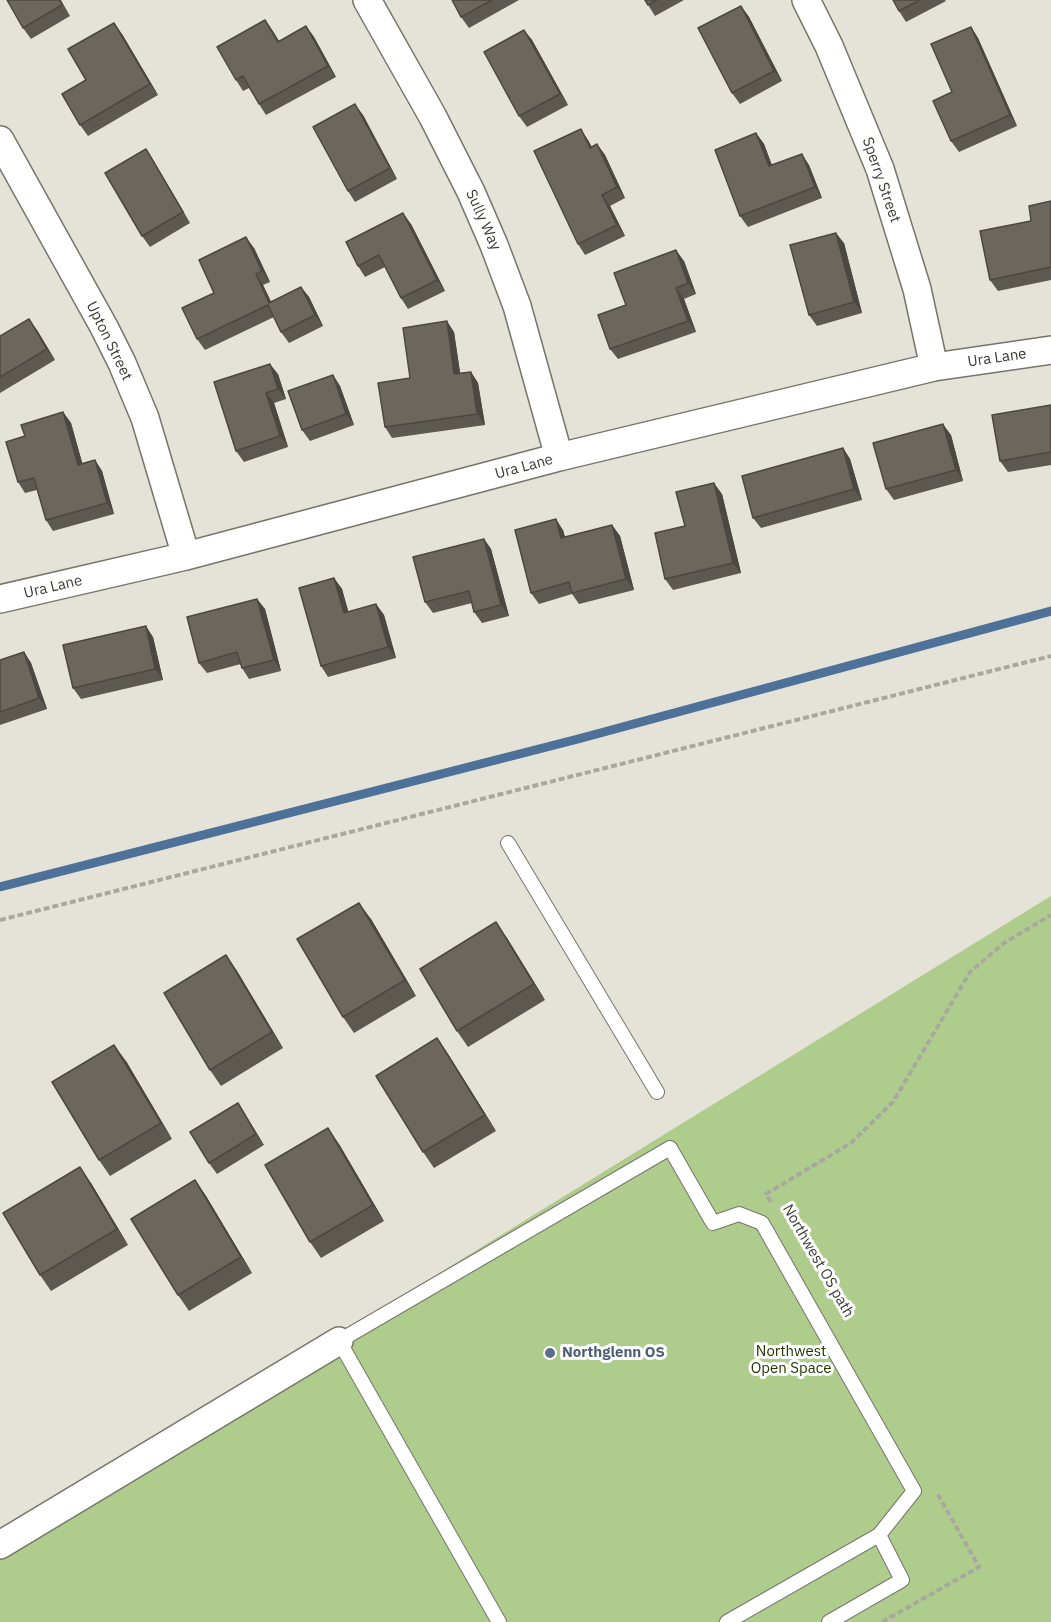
<!DOCTYPE html>
<style>
body{margin:0}
canvas{display:block;background:#e5e3d7}
</style>
<canvas width="1051" height="1622"></canvas>
<script>
const context = document.querySelector('canvas').getContext('2d');
context.lineJoin = 'round';
function fillPath(path, color) {
  context.fillStyle = color;
  context.fill(path, 'evenodd');
}
function poly(rows) {
  const path = new Path2D();
  for (const r of rows) {
    path.moveTo(r[0], r[1]);
    for (let i = 2; i < r.length; i += 2) path.lineTo(r[i], r[i + 1]);
  }
  return path;
}
function strokePath(path, color, width, dash) {
  context.strokeStyle = color;
  context.lineWidth = width;
  context.lineCap = dash ? 'butt' : 'round';
  context.setLineDash(dash || []);
  context.stroke(path);
}
function write(font, color, halo, rows, align = 'center') {
  context.font = font + ' "IBM Plex Sans",sans-serif';
  context.lineWidth = 6;
  context.setLineDash([]);
  context.textBaseline = 'middle';
  context.strokeStyle = halo;
  context.fillStyle = color;
  for (const [text, x, y, turn = 0] of rows) {
    context.save();
    context.translate(x, y);
    context.rotate((+turn || 0) * Math.PI / 180);
    context.textAlign = isNaN(turn) ? turn : align;
    if (halo) context.strokeText(text, 0, 0);
    context.fillText(text, 0, 0);
    context.restore();
  }
}
fillPath(poly([
 [1051,896,1051,1622,0,1622,0,1544]
]), '#aecc8c');
strokePath(poly([
 [0,887,578,739,1051,611]
]), '#4e7199', 9);
const lane = poly([
 [508,843,657,1092],
 [499,1622,339,1341,670,1148,713,1223,739,1214,762,1223,914,1491,879,1535,727,1622],
 [829,1622,902,1580,879,1535]
]);
const street = poly([
 [367,0,433,117,471,192,494,245,517,306,559,457],
 [806,0,829,46,880,169,917,289,934,367],
 [0,140,104,327,122,363,145,418,186,556],
 [0,599,186,556,559,457,934,367,1051,350],
 [0,1545,339,1341]
]);
strokePath(lane, '#77756a', 16);
strokePath(street, '#77756a', 30);
strokePath(poly([
 [0,920,1051,656],
 [771,1202,766,1194,851,1143,893,1102,970,972,1004,943,1051,915],
 [882,1622,979,1567,937,1493]
]), '#a9a89f', 4, [6, 3]);
strokePath(lane, '#fff', 14);
strokePath(street, '#fff', 27);
fillPath(poly([
 [61,0,70,16,31,39,23,28],
 [452,0,519,0,469,28,461,17],
 [645,0,684,0,655,16],
 [893,0,945,0,946,1,906,22,899,11],
 [741,6,749,17,782,81,740,104,732,93],
 [265,20,279,41,306,26,314,37,336,77,266,115,259,104,249,88,243,91,236,80],
 [971,27,978,38,1017,126,959,152,951,141,952,92],
 [524,30,532,40,568,105,527,127,519,116],
 [122,34,158,95,88,136,80,125,86,80],
 [363,115,397,179,355,202,348,191],
 [756,133,764,144,772,165,809,165,822,198,748,227,740,216],
 [588,140,592,147,597,144,605,155,625,198,610,206,625,236,585,255,578,244],
 [146,149,153,160,190,223,150,247,142,236],
 [1051,201,1051,280,998,291,990,280,1031,221],
 [411,224,445,291,408,309,401,298,385,267,365,277,358,266],
 [844,243,862,313,817,326,809,315],
 [254,248,270,282,263,285,271,302,301,287,309,297,323,326,289,343,281,332,274,317,205,350,197,339,214,293],
 [684,261,696,294,684,299,696,332,618,359,610,349,626,305],
 [37,330,55,360,0,393,0,336],
 [454,332,460,373,471,372,478,383,485,425,392,438,385,427,410,378],
 [278,374,286,399,274,403,288,447,244,462,236,451,214,382],
 [333,375,340,386,354,425,310,441,302,430],
 [1051,405,1051,465,1008,472,1000,461],
 [63,412,71,423,82,463,95,460,102,471,114,514,53,531,46,520,37,490,25,493,18,482,25,436],
 [951,435,963,481,894,500,886,489],
 [843,448,850,459,862,500,761,528,753,518],
 [722,494,741,573,673,590,665,579,685,526],
 [612,525,620,536,634,590,579,604,572,594,539,604,531,593,563,530,565,537],
 [484,539,491,549,509,616,482,623,474,612,472,603,433,613,425,602],
 [334,578,342,589,348,612,376,604,384,615,396,658,328,677,321,666],
 [257,599,265,609,281,671,249,679,242,668,241,664,207,673,199,663],
 [153,637,163,680,81,699,73,688],
 [24,652,31,663,47,709,0,725,0,660],
 [371,919,416,996,354,1033,343,1017],
 [507,938,545,1000,468,1047,457,1031],
 [226,955,237,971,283,1048,221,1086,210,1070],
 [437,1038,448,1054,496,1131,434,1168,423,1152],
 [126,1061,172,1139,110,1176,99,1160],
 [238,1103,264,1145,217,1174,209,1163],
 [339,1144,384,1221,321,1258,310,1242],
 [195,1180,206,1196,252,1273,189,1311,178,1295],
 [91,1183,128,1245,51,1291,40,1275]
]), '#5d5850');
fillPath(poly([
 [741,6,749,17,782,81,774,71],
 [265,20,273,31,286,53,278,42],
 [114,23,122,34,158,95,150,84],
 [306,26,314,37,336,77,328,66],
 [971,27,978,38,1017,126,1010,115],
 [524,30,532,40,568,105,560,94],
 [355,104,363,115,397,179,390,168],
 [581,129,588,140,597,159,590,148],
 [756,133,764,144,776,177,769,166],
 [597,144,605,155,625,198,617,187],
 [146,149,153,160,190,223,183,212],
 [802,154,809,165,822,198,815,187],
 [602,195,610,206,625,236,617,225],
 [403,213,411,224,445,291,437,280],
 [836,233,844,243,862,313,854,302],
 [246,237,254,248,270,282,262,271],
 [676,250,684,261,696,294,688,283],
 [256,274,263,285,277,314,269,303],
 [301,287,309,297,323,326,315,315],
 [676,288,684,299,696,332,688,321],
 [29,319,37,330,55,360,47,349],
 [447,321,454,332,462,385,454,374],
 [270,364,278,374,286,399,278,389],
 [471,372,478,383,485,425,477,414],
 [333,375,340,386,354,425,346,414],
 [266,393,274,403,288,447,280,436],
 [63,412,71,423,86,476,78,465],
 [943,424,951,435,963,481,956,470],
 [843,448,850,459,862,500,854,489],
 [95,460,102,471,114,514,107,503],
 [714,483,722,494,741,573,733,563],
 [556,519,563,530,568,549,561,538],
 [612,525,620,536,634,590,626,579],
 [484,539,491,549,509,616,501,605],
 [334,578,342,589,352,624,344,613],
 [257,599,265,609,281,671,274,660],
 [376,604,384,615,396,658,388,647],
 [146,626,153,637,163,680,155,669],
 [24,652,31,663,47,709,39,698],
 [359,903,371,919,416,996,405,980],
 [496,922,507,938,545,1000,534,984],
 [226,955,237,971,283,1048,272,1032],
 [437,1038,448,1054,496,1131,485,1115],
 [114,1045,126,1061,172,1139,161,1123],
 [238,1103,245,1114,264,1145,256,1134],
 [328,1128,339,1144,384,1221,373,1205],
 [80,1167,91,1183,128,1245,117,1229],
 [195,1180,206,1196,252,1273,241,1257]
]), '#4c4741');
const building = poly([
 [7,0,60,0,62,5,23,28,7,0],
 [452,0,492,0,461,17,452,0],
 [645,0,657,0,648,5,645,0],
 [893,0,920,0,899,11,893,0],
 [741,6,774,71,732,93,698,28,741,6],
 [265,20,278,42,306,26,328,66,259,104,243,76,236,80,217,47,265,20],
 [114,23,150,84,80,125,62,94,86,80,68,49,114,23],
 [971,27,1010,115,951,141,933,101,952,92,931,44,971,27],
 [524,30,560,94,519,116,484,52,524,30],
 [355,104,390,168,348,191,313,127,355,104],
 [581,129,590,148,597,144,617,187,602,195,617,225,578,244,534,151,581,129],
 [756,133,769,166,802,154,815,187,740,216,715,150,756,133],
 [146,149,183,212,142,236,105,173,146,149],
 [1051,201,1051,267,990,280,980,231,1031,221,1029,206,1051,201],
 [403,213,437,280,401,298,379,255,358,266,346,242,403,213],
 [836,233,854,302,809,315,790,245,836,233],
 [246,237,262,271,256,274,269,303,301,287,315,315,281,332,268,305,197,339,182,308,214,293,199,260,246,237],
 [676,250,688,283,676,288,688,321,610,349,598,315,626,305,614,273,676,250],
 [29,319,47,349,0,377,0,336,29,319],
 [447,321,454,374,471,372,477,414,385,427,378,383,410,378,403,328,447,321],
 [270,364,278,389,266,393,280,436,236,451,214,382,270,364],
 [333,375,346,414,302,430,288,391,333,375],
 [1051,405,1051,452,1000,461,992,415,1051,405],
 [63,412,78,465,95,460,107,503,46,520,34,478,18,482,6,442,25,436,21,425,63,412],
 [943,424,956,470,886,489,873,443,943,424],
 [843,448,854,489,753,518,742,476,843,448],
 [714,483,733,563,665,579,655,533,685,526,676,492,714,483],
 [556,519,561,538,612,525,626,579,572,593,569,582,531,593,515,530,556,519],
 [484,539,501,605,474,612,469,591,425,602,413,557,484,539],
 [334,578,344,613,376,604,388,647,321,666,299,588,334,578],
 [257,599,274,660,242,668,237,652,199,663,187,617,257,599],
 [146,626,155,669,73,688,63,645,146,626],
 [24,652,39,698,0,712,0,660,24,652],
 [359,903,405,980,343,1017,297,939,359,903],
 [496,922,534,984,457,1031,420,969,496,922],
 [226,955,272,1032,210,1070,164,993,226,955],
 [437,1038,485,1115,423,1152,376,1076,437,1038],
 [114,1045,161,1123,99,1160,52,1082,114,1045],
 [238,1103,256,1134,209,1163,190,1132,238,1103],
 [328,1128,373,1205,310,1242,265,1165,328,1128],
 [80,1167,117,1229,40,1275,3,1213,80,1167],
 [195,1180,241,1257,178,1295,131,1219,195,1180]
]);
fillPath(building, '#6c665d');
strokePath(building, '#4c4741', 1.5);
for (const [x, y, r, color] of [
 [550,1353,6,"#5c6f8a"]
]) {
  const dot = new Path2D();
  dot.arc(x, y, r, 0, 2 * Math.PI);
  context.fillStyle = color;
  context.fill(dot);
  strokePath(dot, '#fff', 2);
}
write('15px', '#3b3b36', '#fff', [
 ["Sperry Street",881,180,71],
 ["Sully Way",483,220,66],
 ["Upton Street",109,341,64],
 ["Ura Lane",997,358,-8],
 ["Ura Lane",524,467,-15],
 ["Ura Lane",53,587,-13],
 ["Northwest OS path",818,1261,60]
]);
write('15px', '#223600', '#fff', [
 ["Northwest",791,1352],
 ["Open Space",791,1369]
]);
write('bold 15px', '#4e5e75', '#fff', [
 ["Northglenn OS",562,1353]
], 'left');
</script>
